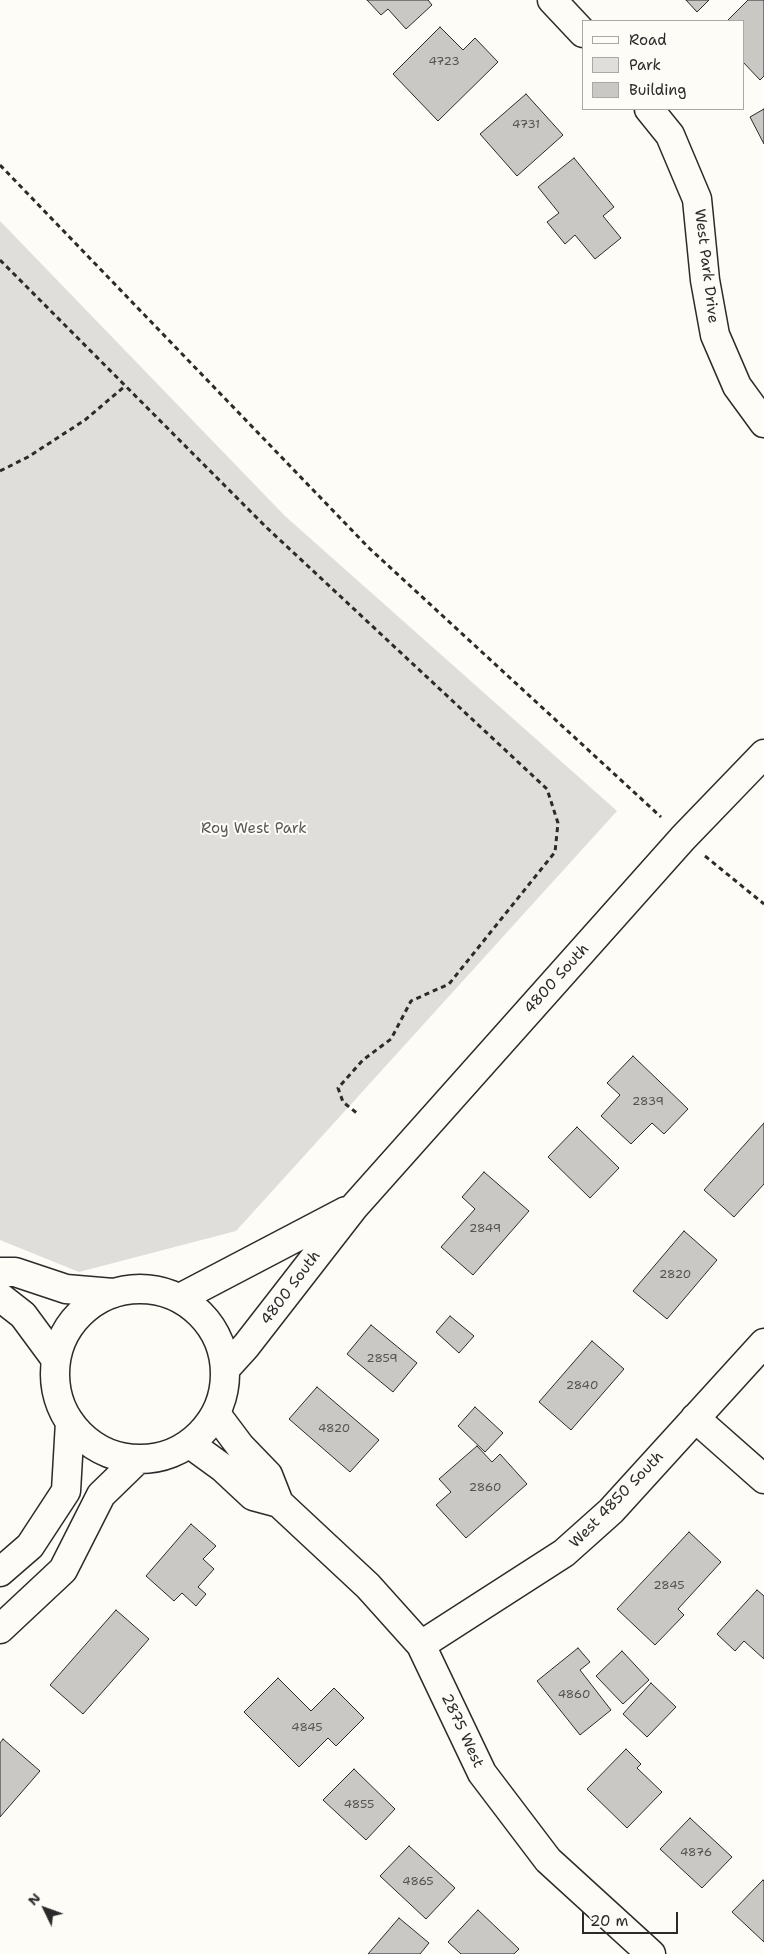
<!DOCTYPE html>
<style>
body{margin:0}
#map{position:relative;width:764px;height:1954px;overflow:hidden;background:#fdfcf7;font-family:"Shantell Sans",sans-serif}
canvas{display:block}
.legend{position:absolute;left:582px;top:20px;width:162px;height:90px;box-sizing:border-box;background:#fdfcf7;border:1px solid #a9a8a5;margin:0;padding:6px 9px;list-style:none;font-size:15px;color:#2b2b2b}
.legend li{display:flex;align-items:center;gap:10px;height:25px}
.legend b{width:25px;border:1px solid #a9a8a5}
.north{position:absolute;left:20px;top:1884px;width:50px;height:50px;-webkit-text-stroke:4px #fdfcf7;paint-order:stroke;rotate:312deg;font-size:14px;font-weight:700;line-height:20px;text-align:center;color:#2b2b2b}
.north::after{content:'';display:block;margin:auto;width:18px;height:22px;background:#2b2b2b;clip-path:polygon(50% 0,100% 100%,50% 72%,0 100%)}
.scale{position:absolute;left:582px;top:1912px;width:96px;height:22px;box-sizing:border-box;border:2px solid #2b2b2b;border-top:0;padding-left:6px;font-size:15px;line-height:18px;white-space:nowrap;color:#2b2b2b;-webkit-text-stroke:4px #fdfcf7;paint-order:stroke}
</style>
<div id="map">
<canvas width="764" height="1954"></canvas>
<ul class="legend">
<li><b style="height:6px;background:#fdfcf7"></b>Road</li>
<li><b style="height:14px;background:#dfdeda"></b>Park</li>
<li><b style="height:14px;background:#c9c8c4"></b>Building</li>
</ul>
<div class="north">N</div>
<div class="scale">20 m</div>
</div>
<script>
const context = document.querySelector('canvas').getContext('2d');
context.lineJoin = 'round';
function fillPath(path, color) {
  context.fillStyle = color;
  context.fill(path, 'evenodd');
}
function poly(rows) {
  const path = new Path2D();
  for (const r of rows) {
    if (r.length === 3) {
      path.moveTo(r[0] + r[2], r[1]);
      path.arc(r[0], r[1], r[2], 0, 2 * Math.PI);
      continue;
    }
    path.moveTo(r[0], r[1]);
    for (let i = 2; i < r.length; i += 2) path.lineTo(r[i], r[i + 1]);
  }
  return path;
}
function strokePath(path, color, width, dash) {
  context.strokeStyle = color;
  context.lineWidth = width;
  context.lineCap = dash ? 'butt' : 'round';
  context.setLineDash(dash || []);
  context.stroke(path);
}
function write(font, color, halo, rows, align = 'center') {
  context.font = font + ' "Shantell Sans",sans-serif';
  context.lineWidth = 4;
  context.setLineDash([]);
  context.textBaseline = 'middle';
  context.strokeStyle = halo;
  context.fillStyle = color;
  for (const [text, x, y, turn = 0] of rows) {
    context.save();
    context.translate(x, y);
    context.rotate((+turn || 0) * Math.PI / 180);
    context.textAlign = isNaN(turn) ? turn : align;
    if (halo) context.strokeText(text, 0, 0);
    context.fillText(text, 0, 0);
    context.restore();
  }
}
fillPath(poly([
 [0,221,285,516,617,811,236,1231,79,1272,0,1240]
]), '#dfdeda');
const building = poly([
 [367,0,428,0,432,5,406,29,388,9,381,15,367,0],
 [686,0,709,0,697,12,686,0],
 [748,0,764,0,764,76,760,80,743,62,743,21,727,21,748,0],
 [440,27,463,50,475,38,498,62,438,121,393,74,440,27],
 [526,94,563,135,517,176,480,134,526,94],
 [764,109,764,144,750,117,764,109],
 [574,158,614,207,603,216,621,238,595,259,575,235,565,244,547,222,559,213,538,187,574,158],
 [633,1056,688,1109,664,1134,652,1123,631,1144,601,1116,620,1095,607,1083,633,1056],
 [764,1123,764,1184,734,1217,704,1190,764,1123],
 [577,1127,619,1168,590,1198,548,1157,577,1127],
 [484,1172,529,1211,473,1275,441,1247,475,1209,462,1197,484,1172],
 [684,1231,717,1260,667,1319,633,1291,684,1231],
 [450,1316,474,1336,459,1353,436,1332,450,1316],
 [371,1325,417,1363,393,1392,347,1354,371,1325],
 [592,1341,624,1369,571,1430,539,1402,592,1341],
 [317,1387,379,1440,350,1472,289,1419,317,1387],
 [475,1407,503,1433,485,1452,458,1426,475,1407],
 [477,1446,492,1462,500,1454,527,1484,466,1538,436,1505,451,1492,439,1479,477,1446],
 [191,1524,216,1546,203,1559,214,1569,198,1587,206,1594,196,1606,182,1593,174,1601,146,1576,191,1524],
 [689,1532,721,1562,678,1609,684,1615,655,1645,617,1609,689,1532],
 [757,1590,764,1596,764,1659,744,1641,735,1651,717,1634,757,1590],
 [116,1610,149,1639,83,1714,50,1685,116,1610],
 [578,1648,590,1662,580,1670,611,1710,580,1735,537,1681,578,1648],
 [622,1651,649,1680,623,1704,596,1676,622,1651],
 [278,1678,311,1711,334,1688,364,1718,336,1746,328,1738,299,1767,244,1712,278,1678],
 [651,1683,676,1707,647,1737,623,1714,651,1683],
 [3,1739,40,1771,0,1817,0,1743,3,1739],
 [626,1749,641,1764,637,1768,662,1792,627,1828,587,1789,626,1749],
 [354,1769,395,1809,366,1840,323,1800,354,1769],
 [690,1818,732,1857,702,1888,660,1849,690,1818],
 [409,1846,455,1888,426,1919,380,1876,409,1846],
 [763,1880,764,1881,764,1942,732,1912,763,1880],
 [478,1910,519,1949,514,1954,461,1954,448,1942,478,1910],
 [399,1918,429,1943,420,1954,368,1954,399,1918]
]);
fillPath(building, '#c9c8c4');
strokePath(building, '#2b2b2b', 1);
const minor = poly([
 [552,0,583,33],
 [649,109,670,135,697,199,705,280,715,335,737,386,764,423],
 [216,1414,240,1446,268,1475,279,1503,368,1586,421,1645,482,1773,548,1860,651,1954],
 [695,1418,764,1479],
 [190,1444,223,1468,253,1496,279,1503],
 [421,1645,564,1553,611,1511,764,1343]
]);
const tertiary = poly([
 [0,1272,15,1272,66,1289,113,1293],
 [0,1297,23,1315,54,1357]
]);
const secondary = poly([
 [140,1374,85],
 [180,1298,346,1211],
 [226,1368,246,1346,354,1207,683,838,764,754],
 [0,1572,30,1546,66,1491,70,1422],
 [0,1629,63,1570,101,1495,137,1460]
]);
strokePath(minor, '#2b2b2b', 31);
strokePath(tertiary, '#2b2b2b', 31);
strokePath(secondary, '#2b2b2b', 31);
strokePath(poly([
 [0,165,369,548,661,817],
 [0,260,266,527,547,789,558,823,555,852,449,984,411,1001,391,1039,363,1060,338,1088,343,1102,358,1114],
 [0,471,28,457,85,420,125,386],
 [705,856,764,904]
]), '#2b2b2b', 3, [5, 4]);
strokePath(minor, '#fdfcf7', 28);
strokePath(tertiary, '#fdfcf7', 28);
strokePath(secondary, '#fdfcf7', 28);
write('12px', '#525251', null, [
 ["4723",444,62],
 ["4731",526,125],
 ["2839",648,1102],
 ["2849",485,1229],
 ["2820",675,1275],
 ["2859",382,1359],
 ["2840",582,1386],
 ["4820",334,1429],
 ["2860",485,1488],
 ["2845",669,1586],
 ["4860",574,1695],
 ["4845",307,1728],
 ["4855",359,1805],
 ["4876",696,1853],
 ["4865",418,1882]
]);
write('15px', '#2b2b2b', '#fdfcf7', [
 ["West Park Drive",706,266,83],
 ["4800 South",557,979,-48],
 ["4800 South",291,1288,-53],
 ["West 4850 South",617,1500,-46],
 ["2875 West",462,1731,65]
]);
write('15px', '#585857', '#fdfcf7', [
 ["Roy West Park",254,829]
]);
</script>
